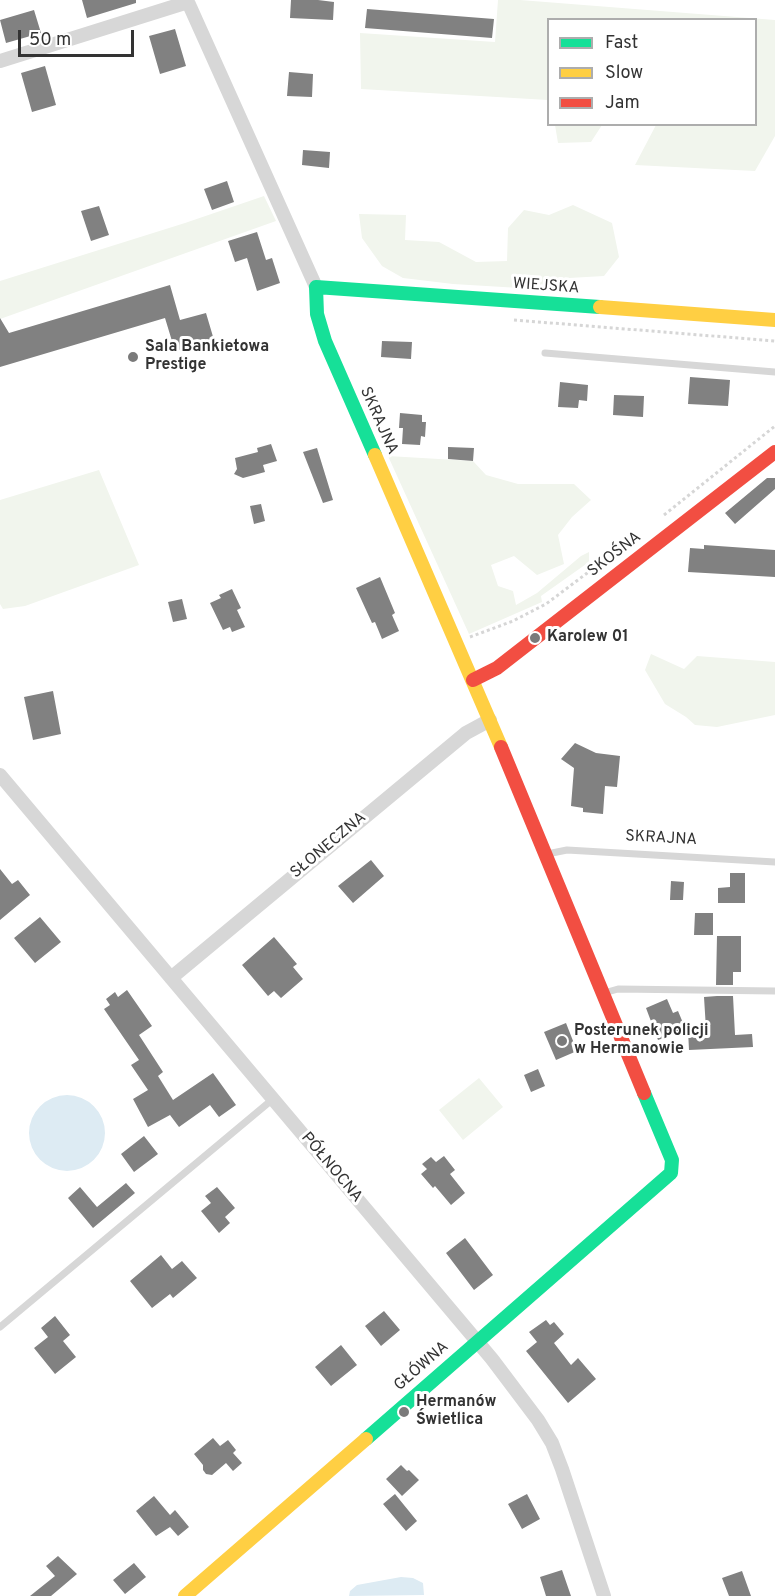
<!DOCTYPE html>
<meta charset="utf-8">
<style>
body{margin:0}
#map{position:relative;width:775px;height:1596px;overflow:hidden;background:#fff;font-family:Overpass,sans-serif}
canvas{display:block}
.legend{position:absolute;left:547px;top:18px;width:210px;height:108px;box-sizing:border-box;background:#fff;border:2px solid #adadad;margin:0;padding:8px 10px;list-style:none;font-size:18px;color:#333}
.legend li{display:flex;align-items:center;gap:12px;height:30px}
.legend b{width:30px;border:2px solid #adadad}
.scale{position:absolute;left:18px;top:30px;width:116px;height:27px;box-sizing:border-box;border:3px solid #333;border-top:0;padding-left:8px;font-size:18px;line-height:21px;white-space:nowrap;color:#333;-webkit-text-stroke:4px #fff;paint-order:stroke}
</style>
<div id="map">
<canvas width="775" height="1596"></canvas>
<ul class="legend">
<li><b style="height:8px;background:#16e098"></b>Fast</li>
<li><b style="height:8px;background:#ffcf43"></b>Slow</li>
<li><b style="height:8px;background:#f24e42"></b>Jam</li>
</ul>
<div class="scale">50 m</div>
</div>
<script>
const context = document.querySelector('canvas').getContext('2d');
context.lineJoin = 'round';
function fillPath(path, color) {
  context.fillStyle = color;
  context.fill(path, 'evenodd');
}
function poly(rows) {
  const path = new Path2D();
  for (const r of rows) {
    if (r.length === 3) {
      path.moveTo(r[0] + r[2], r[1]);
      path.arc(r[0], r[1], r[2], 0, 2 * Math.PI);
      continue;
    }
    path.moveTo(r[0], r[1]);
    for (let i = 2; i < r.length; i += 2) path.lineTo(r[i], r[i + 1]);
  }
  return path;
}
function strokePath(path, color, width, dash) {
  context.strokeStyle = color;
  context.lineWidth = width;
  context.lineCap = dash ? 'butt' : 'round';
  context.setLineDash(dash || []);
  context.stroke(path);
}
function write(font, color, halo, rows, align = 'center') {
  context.font = font + ' Overpass,sans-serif';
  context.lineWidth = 6;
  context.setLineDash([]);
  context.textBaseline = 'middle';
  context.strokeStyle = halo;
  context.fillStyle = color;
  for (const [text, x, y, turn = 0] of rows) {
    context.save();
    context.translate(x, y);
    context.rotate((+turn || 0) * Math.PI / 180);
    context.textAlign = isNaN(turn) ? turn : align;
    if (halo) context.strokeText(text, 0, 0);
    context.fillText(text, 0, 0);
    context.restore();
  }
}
fillPath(poly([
 [498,0,520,0,775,20,775,136,755,171,635,165,656,125,756,124,756,20,548,20,548,100,361,89,360,33,495,42],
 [555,125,555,124,602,125,591,142,558,143],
 [264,196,276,221,0,319,0,281,185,223],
 [573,205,612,223,619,257,604,276,569,278,553,290,453,284,403,278,382,266,362,238,359,214,406,215,405,240,439,242,476,262,507,261,508,228,524,210,549,215],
 [388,456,473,461,486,475,518,484,574,484,591,500,572,517,558,535,564,564,537,575,514,556,491,565,498,586,513,591,516,605,537,593,581,556,589,552,589,562,541,596,542,602,469,634],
 [99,470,139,565,25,606,3,609,0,604,0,500],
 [651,654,684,669,697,656,775,662,775,715,717,727,695,725,686,717,665,704,645,670],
 [479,1078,503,1107,463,1140,439,1110]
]), '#f1f5ed');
fillPath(poly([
 [67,1133,38],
 [401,1577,413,1578,423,1583,424,1595,349,1596,350,1591,357,1585]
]), '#ddebf3');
fillPath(poly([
 [82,0,136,0,136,3,87,18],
 [291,0,318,0,334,2,333,20,290,18],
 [367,9,494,19,492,38,365,28],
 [34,10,41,33,6,43,0,20],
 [175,29,186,66,160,74,149,36],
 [45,66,56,105,32,112,21,73],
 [289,72,313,74,312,97,287,96],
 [303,150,330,152,329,168,302,165],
 [227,181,234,202,212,210,204,189],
 [99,206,109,235,91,241,81,211],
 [257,232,266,260,272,258,280,283,257,291,247,258,235,262,228,241],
 [170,285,180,320,206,313,214,340,175,351,165,318,0,367,0,318,9,333],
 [382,341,412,342,411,359,381,357],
 [690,377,730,380,728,406,688,404],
 [560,382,588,385,587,401,579,400,578,408,558,407],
 [614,395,644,396,643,417,613,415],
 [400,413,422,415,422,422,426,422,425,437,421,436,420,445,402,444,403,428,399,428],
 [271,444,277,461,263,465,265,472,243,478,234,474,237,469,235,458,258,452,257,448],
 [448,447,474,448,473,461,448,459],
 [317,448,333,500,323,503,303,452],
 [767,478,775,478,775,489,735,524,725,513],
 [261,504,265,521,254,524,250,506],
 [704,545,775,550,775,577,688,572,690,548,704,549],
 [380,577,395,613,392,615,399,631,382,639,375,622,372,623,356,588],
 [232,589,241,608,237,610,245,627,232,632,230,627,223,630,210,603,221,598,219,595],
 [182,599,187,619,173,622,168,602],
 [53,691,61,734,33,740,24,697],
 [575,743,596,753,620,756,617,787,605,786,603,814,583,812,583,808,571,806,574,768,561,759],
 [371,860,384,876,353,903,338,886],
 [0,869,12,884,18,880,30,895,0,920],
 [730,873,745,873,745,903,718,903,718,888,730,887],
 [671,881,684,882,683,900,670,900],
 [695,913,713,913,713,935,694,935],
 [40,917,61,942,35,963,14,938],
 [717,936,741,936,741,972,733,972,733,985,716,985],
 [274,937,297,964,293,967,303,979,281,998,274,991,268,996,242,965],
 [127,990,152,1026,139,1035,163,1072,158,1076,173,1100,213,1073,236,1105,219,1117,210,1105,179,1127,170,1115,148,1127,133,1099,148,1090,131,1065,139,1060,104,1009,110,1005,106,999,115,992,118,997],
 [717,996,733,996,735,1035,752,1034,753,1047,689,1050,688,1030,706,1029,704,997],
 [667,999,673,1013,678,1011,686,1030,658,1040,646,1008],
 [566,1023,577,1051,556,1060,544,1032],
 [538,1069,545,1086,531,1092,524,1075],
 [144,1136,158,1154,134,1172,121,1154],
 [444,1156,455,1170,450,1174,465,1193,451,1205,435,1186,433,1188,421,1174,427,1169,422,1164,431,1157,436,1162],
 [126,1183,135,1193,93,1228,68,1198,80,1187,97,1207],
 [217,1187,235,1208,225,1217,230,1223,219,1233,201,1211,211,1203,205,1196],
 [465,1238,493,1275,474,1290,446,1253],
 [161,1255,172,1269,182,1261,197,1278,173,1298,170,1294,152,1308,130,1281],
 [384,1311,400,1330,381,1346,365,1326],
 [55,1316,70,1335,63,1341,76,1357,55,1374,34,1348,48,1337,41,1328],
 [546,1320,550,1325,554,1322,564,1334,554,1343,571,1365,578,1358,596,1379,568,1403,526,1351,537,1342,529,1332],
 [341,1345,357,1365,331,1386,315,1367],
 [213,1438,220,1446,228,1440,236,1450,233,1453,242,1463,233,1471,226,1463,212,1475,206,1474,203,1470,203,1465,194,1454],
 [401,1465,407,1471,409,1470,419,1480,402,1496,386,1479],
 [395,1494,417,1521,406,1531,383,1504],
 [527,1494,540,1519,522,1529,508,1504],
 [154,1496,170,1515,175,1510,189,1527,178,1536,170,1527,156,1536,136,1511],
 [58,1556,77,1574,51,1596,30,1596,55,1576,46,1566],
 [134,1563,146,1577,125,1594,113,1580],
 [562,1570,571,1596,546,1596,540,1577],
 [742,1571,751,1596,729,1596,722,1578]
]), '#818181');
strokePath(poly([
 [514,320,775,341],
 [664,515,775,426],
 [470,637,513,621,546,604,635,537]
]), '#d6d6d6', 3, [3, 3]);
strokePath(poly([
 [545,353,775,372],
 [547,854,567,850,775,862],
 [604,993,618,989,775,991],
 [0,1327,273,1099]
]), '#d7d7d7', 7);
strokePath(poly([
 [187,0,316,287],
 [0,61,188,2],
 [0,775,492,1359,538,1420,552,1443,562,1469,604,1596],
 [171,978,466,733,490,720]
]), '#d7d7d7', 14);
strokePath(poly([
 [375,455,325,341,317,314,316,287,600,307],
 [366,1439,671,1173,672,1160,644,1093]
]), '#16e098', 14);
strokePath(poly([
 [600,307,775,320],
 [375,455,501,747],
 [185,1596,366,1439]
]), '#ffcf43', 14);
strokePath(poly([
 [473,680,497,668,775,452],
 [501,747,644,1093]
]), '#f24e42', 14);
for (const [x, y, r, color] of [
 [133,357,6,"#7a7a7a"],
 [535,638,6,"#7a7a7a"],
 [562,1041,6,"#7a7a7a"],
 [404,1412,6,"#7a7a7a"]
]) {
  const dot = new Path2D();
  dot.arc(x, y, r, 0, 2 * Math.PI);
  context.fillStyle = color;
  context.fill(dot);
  strokePath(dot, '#fff', 2);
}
write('16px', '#333', '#fff', [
 ["WIEJSKA",546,287,4],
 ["SKRAJNA",378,421,66],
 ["SKOŚNA",615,555,-38],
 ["SKRAJNA",661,839,3],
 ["SŁONECZNA",329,846,-40],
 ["PÓŁNOCNA",331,1168,50],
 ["GŁÓWNA",422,1367,-41]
]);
write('bold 16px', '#333', '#fff', [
 ["Sala Bankietowa",145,348],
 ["Prestige",145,366],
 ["Karolew 01",547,638],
 ["Posterunek policji",574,1032],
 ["w Hermanowie",574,1050],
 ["Hermanów",416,1403],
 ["Świetlica",416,1421]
], 'left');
</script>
